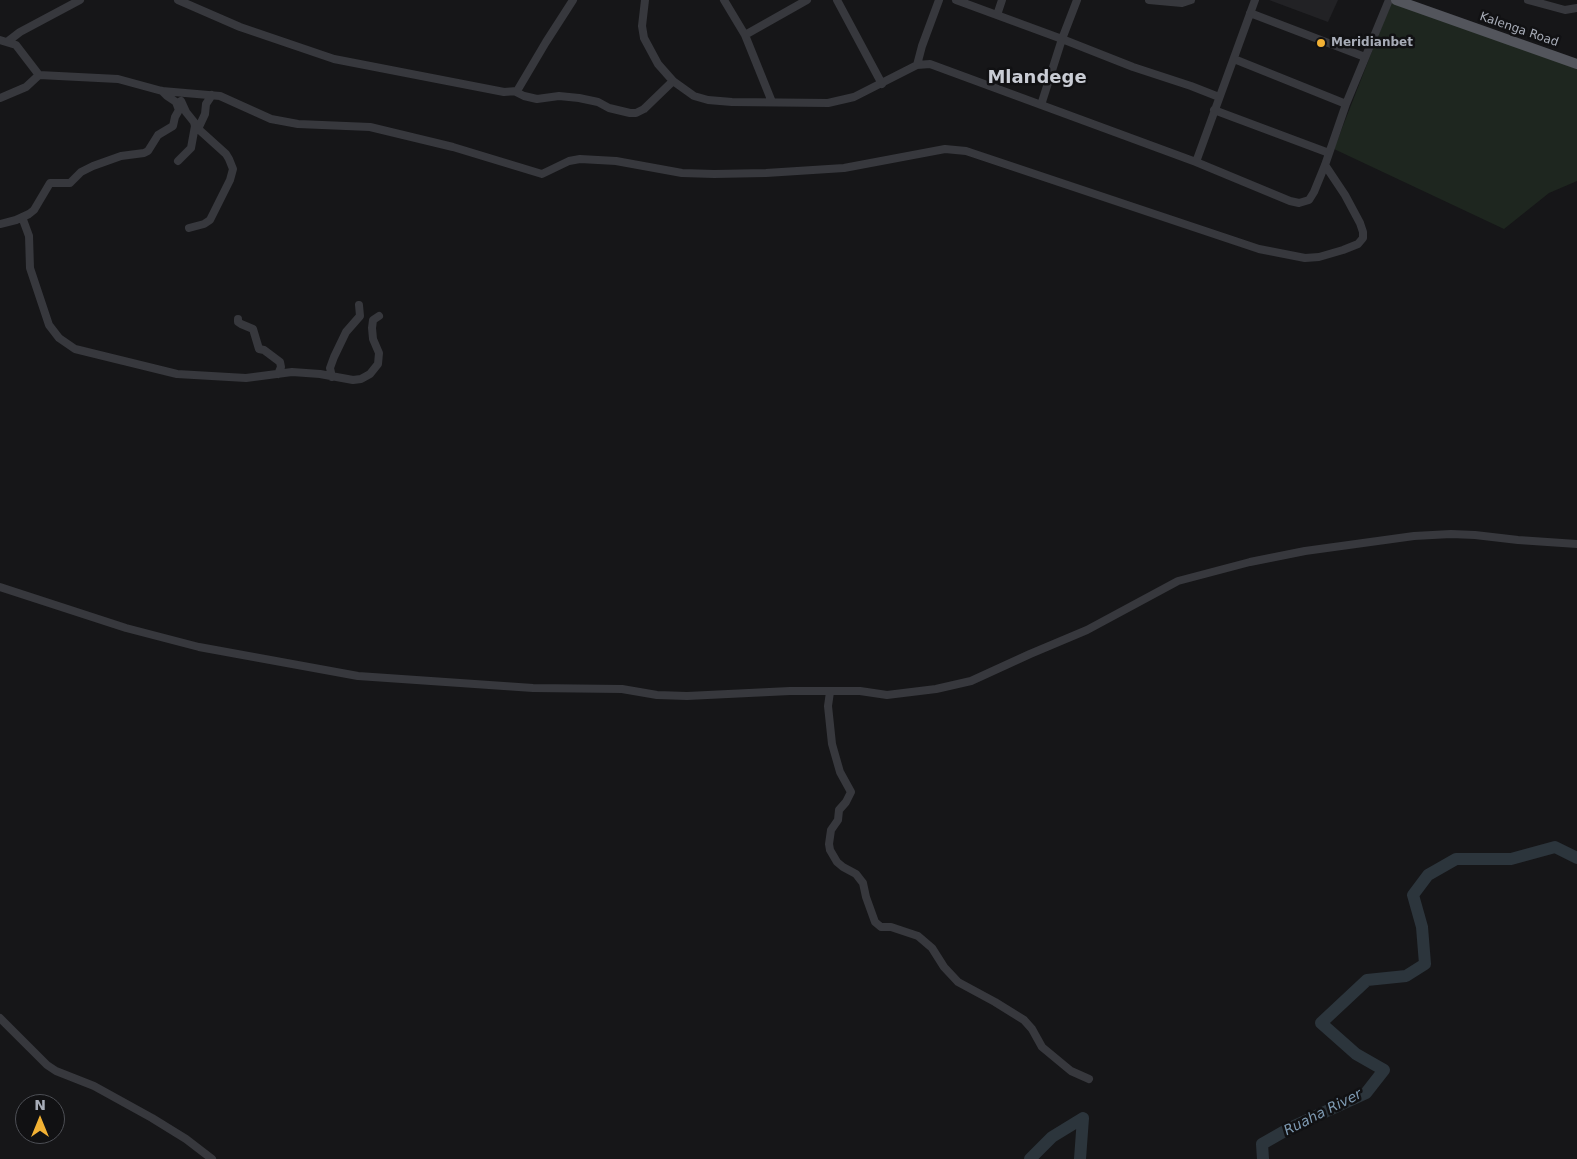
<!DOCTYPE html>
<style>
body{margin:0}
#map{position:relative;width:1577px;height:1159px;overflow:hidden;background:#161618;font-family:"DejaVu Sans",sans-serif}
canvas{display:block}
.north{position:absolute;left:15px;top:1094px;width:50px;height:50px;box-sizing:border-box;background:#111113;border:1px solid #4d4f55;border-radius:50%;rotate:0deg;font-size:14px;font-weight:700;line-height:20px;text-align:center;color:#a8adb8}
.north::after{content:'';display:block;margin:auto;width:18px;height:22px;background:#f2b134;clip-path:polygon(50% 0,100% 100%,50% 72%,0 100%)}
</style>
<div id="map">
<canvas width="1577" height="1159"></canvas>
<div class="north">N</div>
</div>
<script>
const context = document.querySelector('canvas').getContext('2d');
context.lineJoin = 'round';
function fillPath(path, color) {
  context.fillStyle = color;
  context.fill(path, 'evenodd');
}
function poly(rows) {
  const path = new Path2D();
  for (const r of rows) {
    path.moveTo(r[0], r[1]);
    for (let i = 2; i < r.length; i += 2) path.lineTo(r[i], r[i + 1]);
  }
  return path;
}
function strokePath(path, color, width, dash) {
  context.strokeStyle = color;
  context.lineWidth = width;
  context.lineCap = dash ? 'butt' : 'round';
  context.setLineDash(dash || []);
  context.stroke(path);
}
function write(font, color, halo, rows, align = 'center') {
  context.font = font + ' "DejaVu Sans",sans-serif';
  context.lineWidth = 5;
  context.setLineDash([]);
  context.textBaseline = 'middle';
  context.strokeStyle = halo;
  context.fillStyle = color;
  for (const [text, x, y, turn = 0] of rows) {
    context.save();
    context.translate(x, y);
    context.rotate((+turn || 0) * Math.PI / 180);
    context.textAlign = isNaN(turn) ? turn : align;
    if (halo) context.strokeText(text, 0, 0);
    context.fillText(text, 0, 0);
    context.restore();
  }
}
fillPath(poly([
 [1269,0,1338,0,1328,22]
]), '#222225');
fillPath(poly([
 [1392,0,1409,0,1577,69,1577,181,1549,193,1504,229,1334,149]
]), '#1e261f');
strokePath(poly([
 [1030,1159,1052,1137,1083,1118,1080,1159],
 [1263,1159,1262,1144,1290,1128,1366,1093,1384,1070,1356,1054,1321,1023,1367,980,1406,976,1425,964,1422,927,1413,895,1428,875,1456,859,1511,859,1555,847,1577,858]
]), '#2c353c', 12);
strokePath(poly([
 [178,0,240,27,334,59,504,92,517,91,546,42,573,0],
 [645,0,642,26,644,38,658,64,673,81,694,96,708,100,732,102,828,103,854,97,917,65,930,64,1196,162,1290,201,1299,203,1309,200,1314,192,1325,165,1346,104,1389,0],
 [724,0,745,35,772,102],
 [837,0,882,84],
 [956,0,1062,39,1133,67,1191,86,1219,97],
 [1149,0,1182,3,1191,0],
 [1528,0,1565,10,1577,8],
 [1250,13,1365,57],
 [997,15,1002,0],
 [745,35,807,0],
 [0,40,16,45,39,75,118,79,162,91,220,96,271,119,298,124,370,127,453,147,542,174,569,161,580,159,616,161,682,173,714,174,766,173,844,168,945,149,966,151,1259,249,1305,258,1319,257,1343,250,1358,244,1363,238,1363,232,1360,223,1345,195,1325,165],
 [7,42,20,32,80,0],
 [1234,59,1346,104],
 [917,65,922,46,939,0],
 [516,92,524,96,537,99,559,96,579,98,598,102,609,108,630,113,636,113,644,109,673,81],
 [0,98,26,87,39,75],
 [1041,105,1062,39,1077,0],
 [1214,110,1329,153],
 [198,129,205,114,206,104,212,95],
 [178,161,191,148,195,126,194,122,186,112,181,101],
 [1196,162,1255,0],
 [22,217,29,236,30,268,49,325,59,338,75,349,177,374,246,378,292,372,320,374,353,380,361,379,370,374,378,364,379,353,373,339,372,328,373,320,379,316],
 [0,224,16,220,29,214,34,210,50,183,70,183,81,172,93,166,121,156,144,153,148,151,158,135,173,126,175,117,179,110,176,102,167,96,162,91],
 [189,228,204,224,210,220,230,180,233,169,229,159,226,154,195,126],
 [238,319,238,322,241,324,253,329,259,349,264,350,280,362,281,367,278,374],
 [332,377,330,368,334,357,346,332,360,316,359,305],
 [0,587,126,628,199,647,358,676,533,688,622,689,657,695,687,696,790,691,860,691,887,695,936,689,971,681,1030,654,1087,630,1178,581,1250,562,1305,551,1414,536,1451,534,1475,535,1518,540,1577,544],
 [830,692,828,706,832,744,840,772,851,792,846,802,839,810,838,820,831,830,829,844,830,850,837,862,843,867,856,874,863,883,866,897,875,922,881,927,891,927,918,936,932,948,944,967,958,982,995,1002,1024,1020,1032,1029,1042,1047,1071,1071,1089,1079],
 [0,1018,47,1065,56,1071,94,1086,152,1118,186,1139,212,1159]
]), '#37383d', 8);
strokePath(poly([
 [1396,0,1577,64]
]), '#53555c', 10);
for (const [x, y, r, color] of [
 [1321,43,5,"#f2b134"]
]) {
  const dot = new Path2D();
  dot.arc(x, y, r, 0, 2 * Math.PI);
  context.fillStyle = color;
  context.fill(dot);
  strokePath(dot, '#111113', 2);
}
write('12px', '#a8adb8', '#111113', [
 ["Kalenga Road",1519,30,19]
]);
write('bold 12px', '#a8adb8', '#111113', [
 ["Meridianbet",1331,43]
], 'left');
write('italic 14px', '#7f9bb3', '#111113', [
 ["Ruaha River",1323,1113,-27]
]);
write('bold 18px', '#c9ccd4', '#111113', [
 ["Mlandege",1037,78]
]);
</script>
